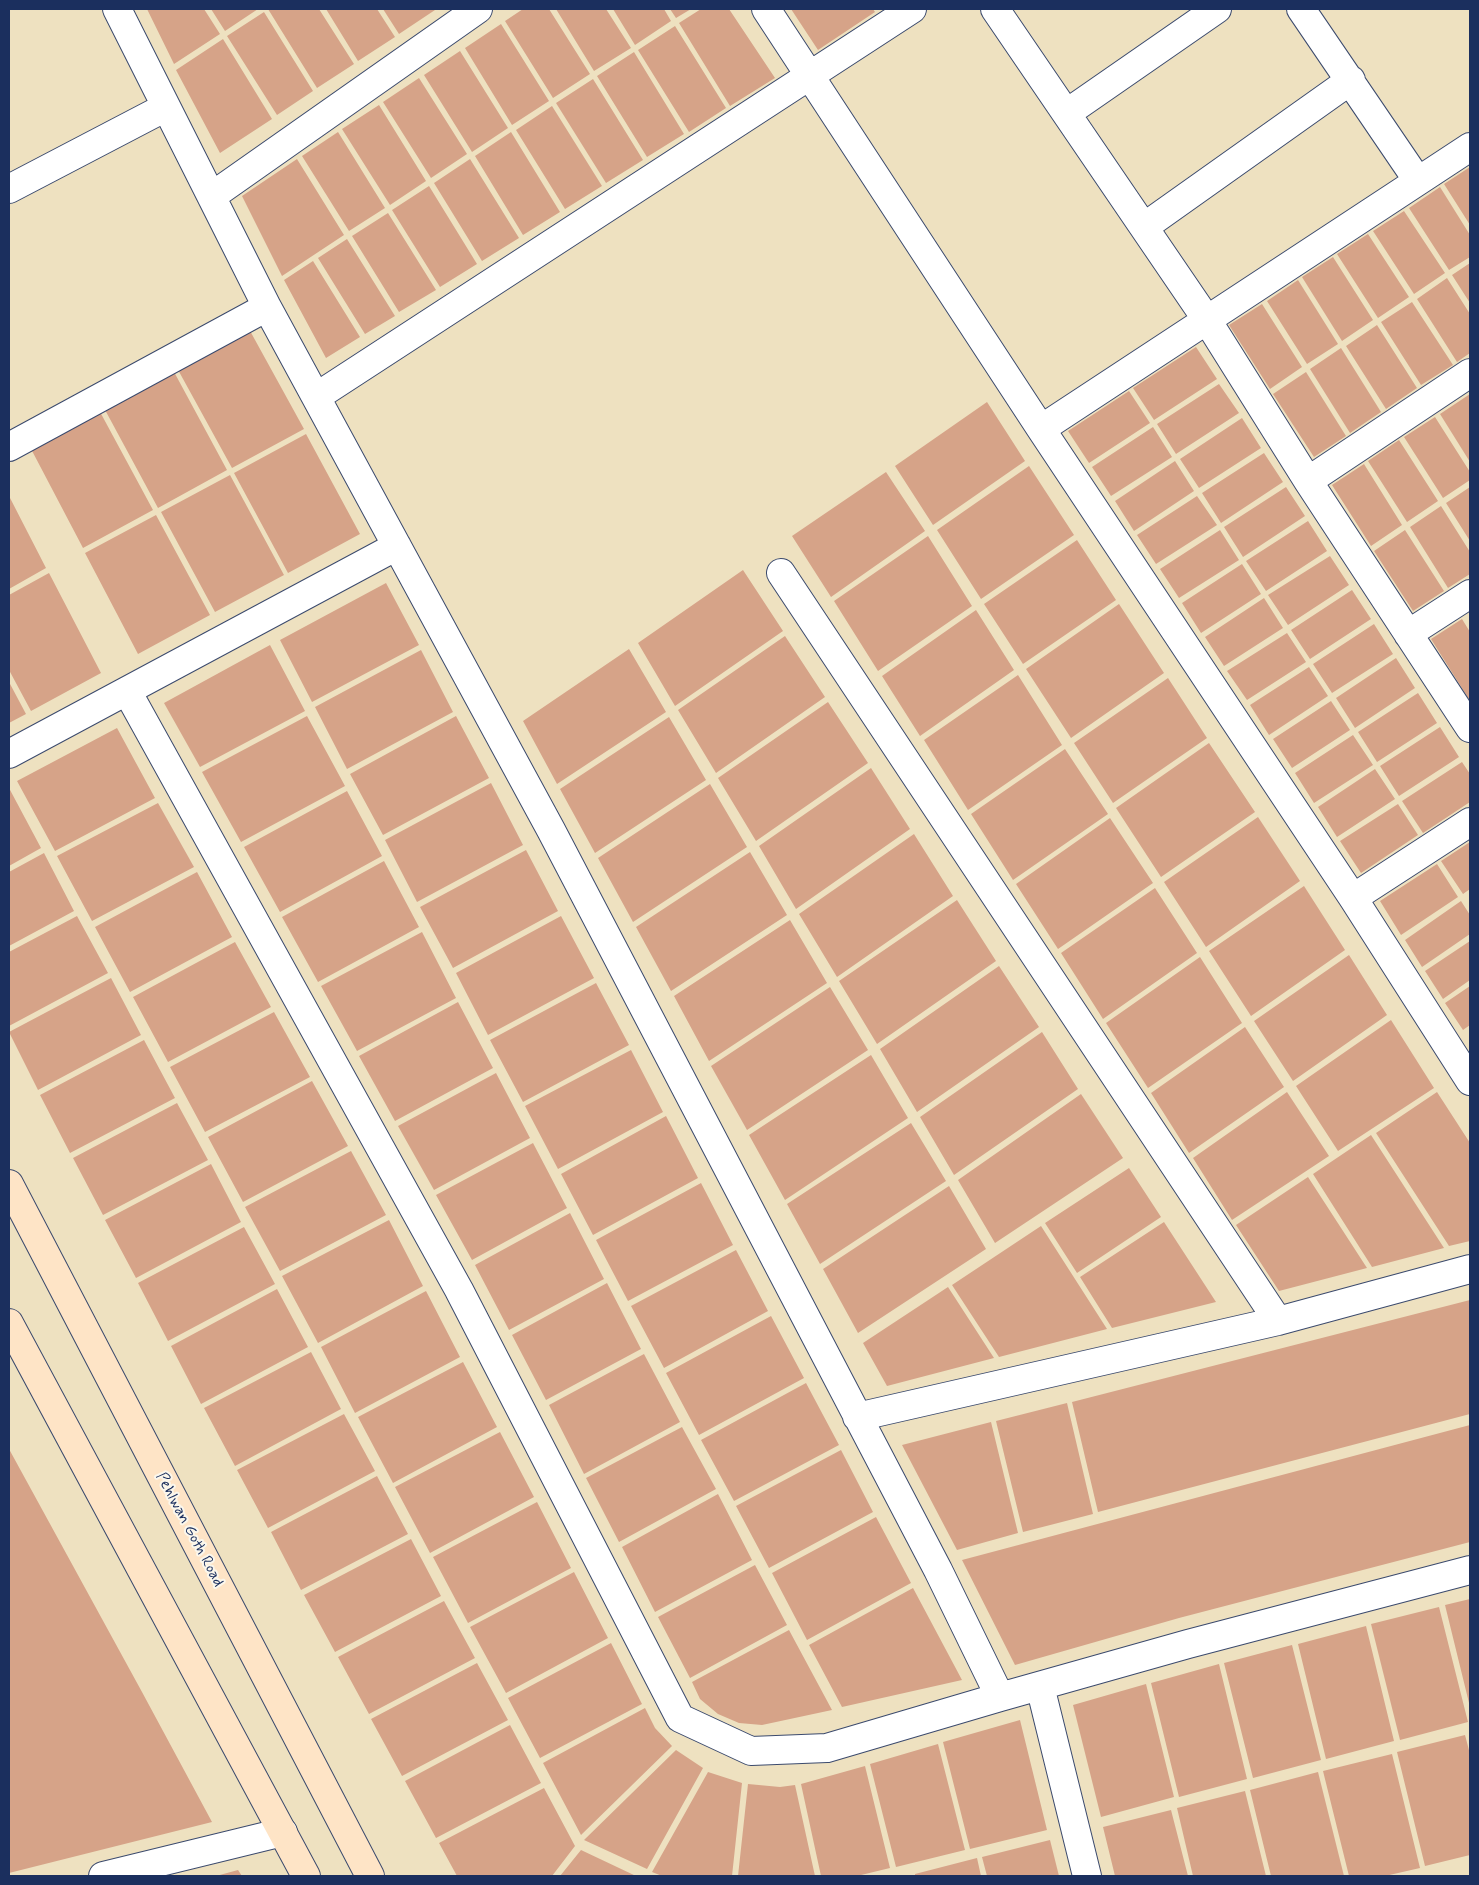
<!DOCTYPE html>
<style>
body{margin:0}
#map{position:relative;width:1479px;height:1885px;overflow:hidden;background:#eee1c0;font-family:Mynerve,sans-serif}
canvas{display:block}
.frame{position:absolute;inset:0;border:10px solid #1b2f5e;pointer-events:none}
</style>
<div id="map">
<canvas width="1479" height="1885"></canvas>
<div class="frame"></div>
</div>
<script>
const context = document.querySelector('canvas').getContext('2d');
context.lineJoin = 'round';
function fillPath(path, color) {
  context.fillStyle = color;
  context.fill(path, 'evenodd');
}
function poly(rows) {
  const path = new Path2D();
  for (const r of rows) {
    path.moveTo(r[0], r[1]);
    for (let i = 2; i < r.length; i += 2) path.lineTo(r[i], r[i + 1]);
  }
  return path;
}
function strokePath(path, color, width, dash) {
  context.strokeStyle = color;
  context.lineWidth = width;
  context.lineCap = dash ? 'butt' : 'round';
  context.setLineDash(dash || []);
  context.stroke(path);
}
function write(font, color, halo, rows, align = 'center') {
  context.font = font + ' Mynerve,sans-serif';
  context.lineWidth = 4;
  context.setLineDash([]);
  context.textBaseline = 'middle';
  context.strokeStyle = halo;
  context.fillStyle = color;
  for (const [text, x, y, turn = 0] of rows) {
    context.save();
    context.translate(x, y);
    context.rotate((+turn || 0) * Math.PI / 180);
    context.textAlign = isNaN(turn) ? turn : align;
    if (halo) context.strokeText(text, 0, 0);
    context.fillText(text, 0, 0);
    context.restore();
  }
}
fillPath(poly([
 [147,9,204,9,220,34,174,64],
 [211,9,258,9,225,31],
 [268,9,319,9,354,64,317,88],
 [326,9,377,9,395,37,358,61],
 [383,9,434,9,435,10,399,34],
 [523,9,549,9,590,74,553,98,505,21],
 [556,9,606,9,631,48,594,71],
 [613,9,664,9,671,21,635,45],
 [670,9,691,9,676,18],
 [701,9,729,9,775,78,730,106,679,23],
 [791,9,873,9,875,12,818,50],
 [264,12,313,91,277,115,227,36],
 [501,24,549,101,512,125,465,48],
 [675,26,726,108,689,132,638,50],
 [223,39,272,119,220,153,176,70],
 [460,51,508,128,472,152,424,75],
 [634,52,684,134,647,157,597,76],
 [419,78,467,154,431,178,383,102],
 [593,79,643,160,606,183,556,103],
 [379,105,426,181,390,205,342,129],
 [552,106,602,186,565,209,516,130],
 [338,132,385,208,349,231,302,156],
 [511,132,560,212,523,235,475,156],
 [297,159,344,235,282,276,242,196],
 [470,159,519,238,482,261,434,183],
 [1470,167,1470,225,1444,184],
 [429,186,477,264,440,287,392,210],
 [1440,187,1470,235,1470,257,1449,270,1409,208],
 [1404,211,1445,273,1414,294,1373,231],
 [388,213,436,290,399,312,352,236],
 [1368,234,1409,297,1378,318,1337,254],
 [347,239,395,316,365,334,318,258],
 [1333,257,1373,320,1342,341,1302,277],
 [313,261,360,337,326,358,284,280],
 [1470,263,1470,303,1452,275],
 [1447,278,1470,314,1470,353,1457,362,1417,299],
 [1298,280,1338,344,1307,364,1267,301],
 [1412,302,1453,365,1421,385,1381,322],
 [1262,304,1302,367,1270,389,1229,325],
 [1377,325,1417,388,1386,409,1346,346],
 [249,329,304,429,232,468,177,368],
 [1196,347,1217,379,1154,420,1133,388],
 [1341,348,1381,412,1350,433,1310,369],
 [173,370,227,470,158,508,104,408],
 [1306,372,1346,436,1314,457,1273,394],
 [1219,384,1239,413,1176,454,1157,424],
 [1129,391,1150,423,1089,463,1068,431],
 [1470,394,1470,462,1440,414],
 [987,402,1025,461,933,525,895,466],
 [99,410,153,510,83,548,30,447],
 [1435,417,1470,472,1470,480,1443,498,1404,437],
 [1242,418,1261,448,1199,488,1180,459],
 [1153,427,1172,457,1111,496,1092,467],
 [306,434,360,534,288,573,234,473],
 [1399,440,1438,501,1407,522,1368,461],
 [1264,453,1283,482,1221,523,1202,493],
 [1175,461,1194,491,1134,531,1115,501],
 [1364,464,1402,525,1371,546,1332,485],
 [1029,466,1074,535,981,599,937,530],
 [886,472,925,531,831,597,792,536],
 [230,475,284,575,215,612,161,512],
 [1286,487,1305,516,1243,557,1224,527],
 [1470,487,1470,541,1446,503],
 [9,496,46,568,9,589],
 [1197,496,1217,525,1156,564,1137,535],
 [1441,506,1470,552,1470,574,1448,588,1410,527],
 [156,515,210,615,138,654,85,553],
 [1308,521,1327,551,1266,591,1246,561],
 [1220,530,1239,560,1179,598,1160,569],
 [1405,530,1444,591,1413,611,1374,551],
 [928,536,972,606,878,671,834,601],
 [1077,540,1116,600,1023,664,984,604],
 [1330,556,1349,585,1288,625,1268,595],
 [1242,564,1261,594,1201,633,1182,603],
 [743,570,783,631,675,706,638,643],
 [49,573,101,673,31,711,9,670,9,595],
 [386,583,419,645,312,702,280,640],
 [1352,590,1371,619,1310,659,1291,630],
 [1264,598,1283,628,1224,666,1205,637],
 [1119,604,1164,673,1071,738,1026,669],
 [976,610,1014,670,920,736,882,676],
 [1462,619,1470,632,1470,701,1431,639],
 [1374,624,1393,654,1332,693,1313,664],
 [1287,633,1306,662,1247,700,1227,671],
 [785,636,825,697,716,773,678,710],
 [270,645,305,711,200,767,164,703],
 [629,649,666,712,557,784,523,721],
 [421,650,453,712,347,769,315,707],
 [1396,658,1415,688,1355,728,1336,698],
 [1309,667,1328,696,1269,735,1250,705],
 [1018,675,1062,745,968,810,924,740],
 [1168,678,1207,738,1113,803,1074,743],
 [9,682,26,714,9,723],
 [1418,693,1437,723,1377,762,1358,732],
 [1331,701,1350,730,1292,768,1273,739],
 [828,702,868,763,756,841,718,778],
 [307,716,345,786,241,842,202,772],
 [456,716,489,778,383,835,350,774],
 [669,717,706,780,595,853,560,789],
 [1440,727,1459,757,1399,796,1380,766],
 [117,728,155,798,55,851,17,781],
 [1353,735,1373,765,1314,803,1295,773],
 [1209,743,1255,812,1161,877,1116,808],
 [1065,749,1108,814,1013,880,971,814],
 [1462,762,1470,774,1470,802,1423,833,1402,801],
 [871,768,910,829,796,909,759,846],
 [1375,769,1395,799,1337,837,1318,807],
 [491,783,523,845,417,902,385,840],
 [710,784,747,847,633,922,598,858],
 [9,788,41,848,9,866],
 [347,791,382,856,280,912,244,847],
 [158,803,194,867,92,921,57,856],
 [1398,804,1418,835,1361,873,1340,841],
 [1258,817,1300,881,1206,947,1164,882],
 [1110,818,1153,883,1058,949,1016,884],
 [914,834,953,896,837,977,799,914],
 [1470,842,1470,889,1463,894,1441,861],
 [526,850,558,911,453,968,420,907],
 [750,852,787,915,671,991,636,927],
 [44,853,74,911,9,946,9,872],
 [384,861,419,927,318,982,282,917],
 [1437,864,1458,897,1401,935,1380,901],
 [197,872,232,937,130,992,95,927],
 [1304,886,1345,950,1251,1016,1209,951],
 [1155,888,1197,953,1103,1019,1061,953],
 [957,900,996,961,877,1044,839,981],
 [1461,901,1470,915,1470,934,1422,967,1405,940],
 [77,916,108,973,9,1026,9,952],
 [561,916,594,978,488,1035,456,973],
 [790,920,827,983,709,1061,674,996],
 [422,932,456,998,357,1051,321,986],
 [1470,941,1470,980,1443,999,1425,971],
 [235,942,271,1007,168,1062,133,997],
 [1349,955,1387,1015,1293,1081,1254,1021],
 [1200,957,1242,1023,1148,1088,1106,1023],
 [999,966,1039,1027,917,1112,880,1049],
 [111,978,141,1035,38,1090,9,1032],
 [596,983,629,1045,523,1102,490,1040],
 [1470,986,1470,1025,1463,1030,1445,1003],
 [830,987,868,1050,747,1130,711,1066],
 [458,1002,493,1068,395,1121,359,1056],
 [274,1012,310,1077,205,1132,170,1067],
 [1391,1020,1434,1088,1338,1151,1296,1086],
 [1245,1027,1284,1087,1189,1153,1151,1093],
 [1042,1032,1078,1089,954,1175,920,1117],
 [144,1040,175,1098,70,1153,40,1095],
 [631,1050,663,1112,558,1169,525,1106],
 [871,1055,908,1118,785,1200,749,1135],
 [496,1073,530,1138,434,1190,398,1126],
 [312,1081,348,1146,243,1202,208,1137],
 [1287,1092,1329,1156,1232,1220,1193,1158],
 [1437,1092,1470,1143,1470,1241,1449,1246,1376,1133],
 [1081,1094,1123,1158,995,1243,958,1180],
 [177,1103,208,1160,103,1215,73,1158],
 [666,1116,698,1178,593,1235,561,1174],
 [911,1123,946,1181,820,1264,787,1204],
 [1371,1135,1444,1248,1372,1267,1313,1174],
 [533,1143,567,1208,472,1260,436,1195],
 [351,1151,386,1215,280,1271,245,1207],
 [211,1164,241,1222,136,1278,105,1220],
 [1129,1168,1161,1217,1077,1273,1045,1223],
 [1308,1177,1367,1268,1279,1291,1236,1225],
 [701,1183,733,1245,628,1301,596,1240],
 [949,1186,986,1249,858,1333,823,1269],
 [570,1213,604,1279,509,1330,475,1265],
 [389,1220,423,1286,318,1343,282,1276],
 [1164,1222,1216,1302,1112,1328,1080,1277],
 [1041,1226,1107,1329,999,1357,952,1285],
 [244,1227,275,1284,168,1341,138,1283],
 [736,1250,768,1311,664,1368,631,1306],
 [607,1283,641,1349,546,1400,512,1335],
 [948,1287,994,1358,887,1386,863,1343],
 [277,1289,308,1347,201,1404,171,1346],
 [426,1291,460,1357,355,1413,321,1347],
 [1470,1300,1470,1414,1098,1512,1072,1402],
 [771,1316,804,1378,699,1435,666,1373],
 [311,1352,341,1409,235,1466,204,1408],
 [644,1354,680,1422,584,1474,549,1405],
 [463,1362,497,1427,393,1483,358,1417],
 [806,1383,839,1445,734,1501,701,1440],
 [1067,1403,1093,1514,1023,1532,996,1421],
 [344,1414,375,1471,268,1528,237,1470],
 [991,1422,1018,1533,957,1550,902,1445],
 [1470,1425,1470,1542,1179,1618,1015,1665,962,1560],
 [682,1427,716,1489,619,1542,586,1478],
 [500,1432,534,1497,430,1553,395,1487],
 [9,1449,142,1692,212,1822,9,1873],
 [841,1450,873,1512,769,1568,736,1506],
 [377,1476,408,1534,301,1590,271,1532],
 [718,1494,752,1560,655,1612,622,1547],
 [537,1502,571,1568,468,1623,433,1557],
 [876,1517,911,1583,807,1640,772,1573],
 [411,1539,441,1596,335,1652,304,1595],
 [755,1565,787,1625,690,1678,658,1617],
 [574,1572,608,1638,506,1693,470,1627],
 [913,1588,962,1680,842,1707,809,1645],
 [1470,1599,1470,1707,1445,1605],
 [444,1601,475,1658,369,1714,338,1657],
 [1439,1607,1468,1722,1400,1740,1371,1624],
 [1366,1626,1394,1741,1326,1759,1298,1644],
 [789,1630,832,1710,762,1725,739,1723,718,1714,700,1699,692,1682],
 [611,1643,642,1704,540,1758,508,1698],
 [1292,1645,1321,1760,1253,1778,1224,1663],
 [477,1663,508,1720,402,1776,371,1719],
 [1219,1664,1247,1779,1179,1797,1151,1683],
 [1146,1684,1174,1797,1101,1817,1073,1705],
 [645,1708,655,1728,672,1746,581,1835,543,1763],
 [1020,1720,1047,1830,970,1849,943,1742],
 [510,1725,541,1783,436,1838,405,1781],
 [1465,1735,1470,1754,1470,1855,1425,1866,1397,1752],
 [938,1744,965,1850,896,1867,870,1764],
 [676,1750,703,1768,647,1869,584,1840],
 [1392,1754,1420,1868,1385,1876,1349,1876,1323,1771],
 [865,1766,890,1868,857,1876,821,1876,801,1784],
 [708,1772,742,1783,732,1876,662,1876,652,1872],
 [1318,1772,1344,1876,1271,1876,1250,1790],
 [748,1784,780,1787,795,1785,815,1876,738,1876],
 [544,1788,575,1846,552,1876,457,1876,439,1843],
 [1245,1791,1266,1876,1193,1876,1177,1808],
 [1171,1810,1188,1876,1115,1876,1103,1827],
 [1050,1840,1059,1876,987,1876,982,1857],
 [581,1850,636,1876,560,1876],
 [977,1858,981,1876,915,1876,915,1874],
 [238,1870,242,1876,216,1876]
]), '#d6a388');
const minor = poly([
 [117,9,267,307,551,830,938,1570,1000,1697],
 [766,9,1041,429,1353,898,1470,1081],
 [995,9,1207,320,1308,481,1470,728],
 [1301,9,1418,181],
 [1067,113,1217,9],
 [9,189,166,107],
 [212,196,478,9],
 [1144,227,1351,80],
 [316,397,912,9],
 [1041,429,1470,147],
 [9,447,267,307],
 [1308,481,1470,373],
 [781,573,1278,1321],
 [1408,634,1470,594],
 [127,691,459,1290,680,1718,751,1751,827,1748,1000,1697,1188,1644,1470,1570],
 [9,754,397,546],
 [1353,898,1470,822],
 [857,1417,1278,1321,1470,1269],
 [1040,1686,1087,1876],
 [103,1876,283,1832]
]);
const secondary = poly([
 [9,1184,370,1876],
 [9,1323,306,1876]
]);
strokePath(minor, '#3b4a6d', 30);
strokePath(secondary, '#3b4a6d', 30);
strokePath(minor, '#fff', 28);
strokePath(secondary, '#fee4c6', 28);
write('16px', '#1b2f5e', '#fbf7ec', [
 ["Pehlwan Goth Road",189,1530,62]
]);
</script>
